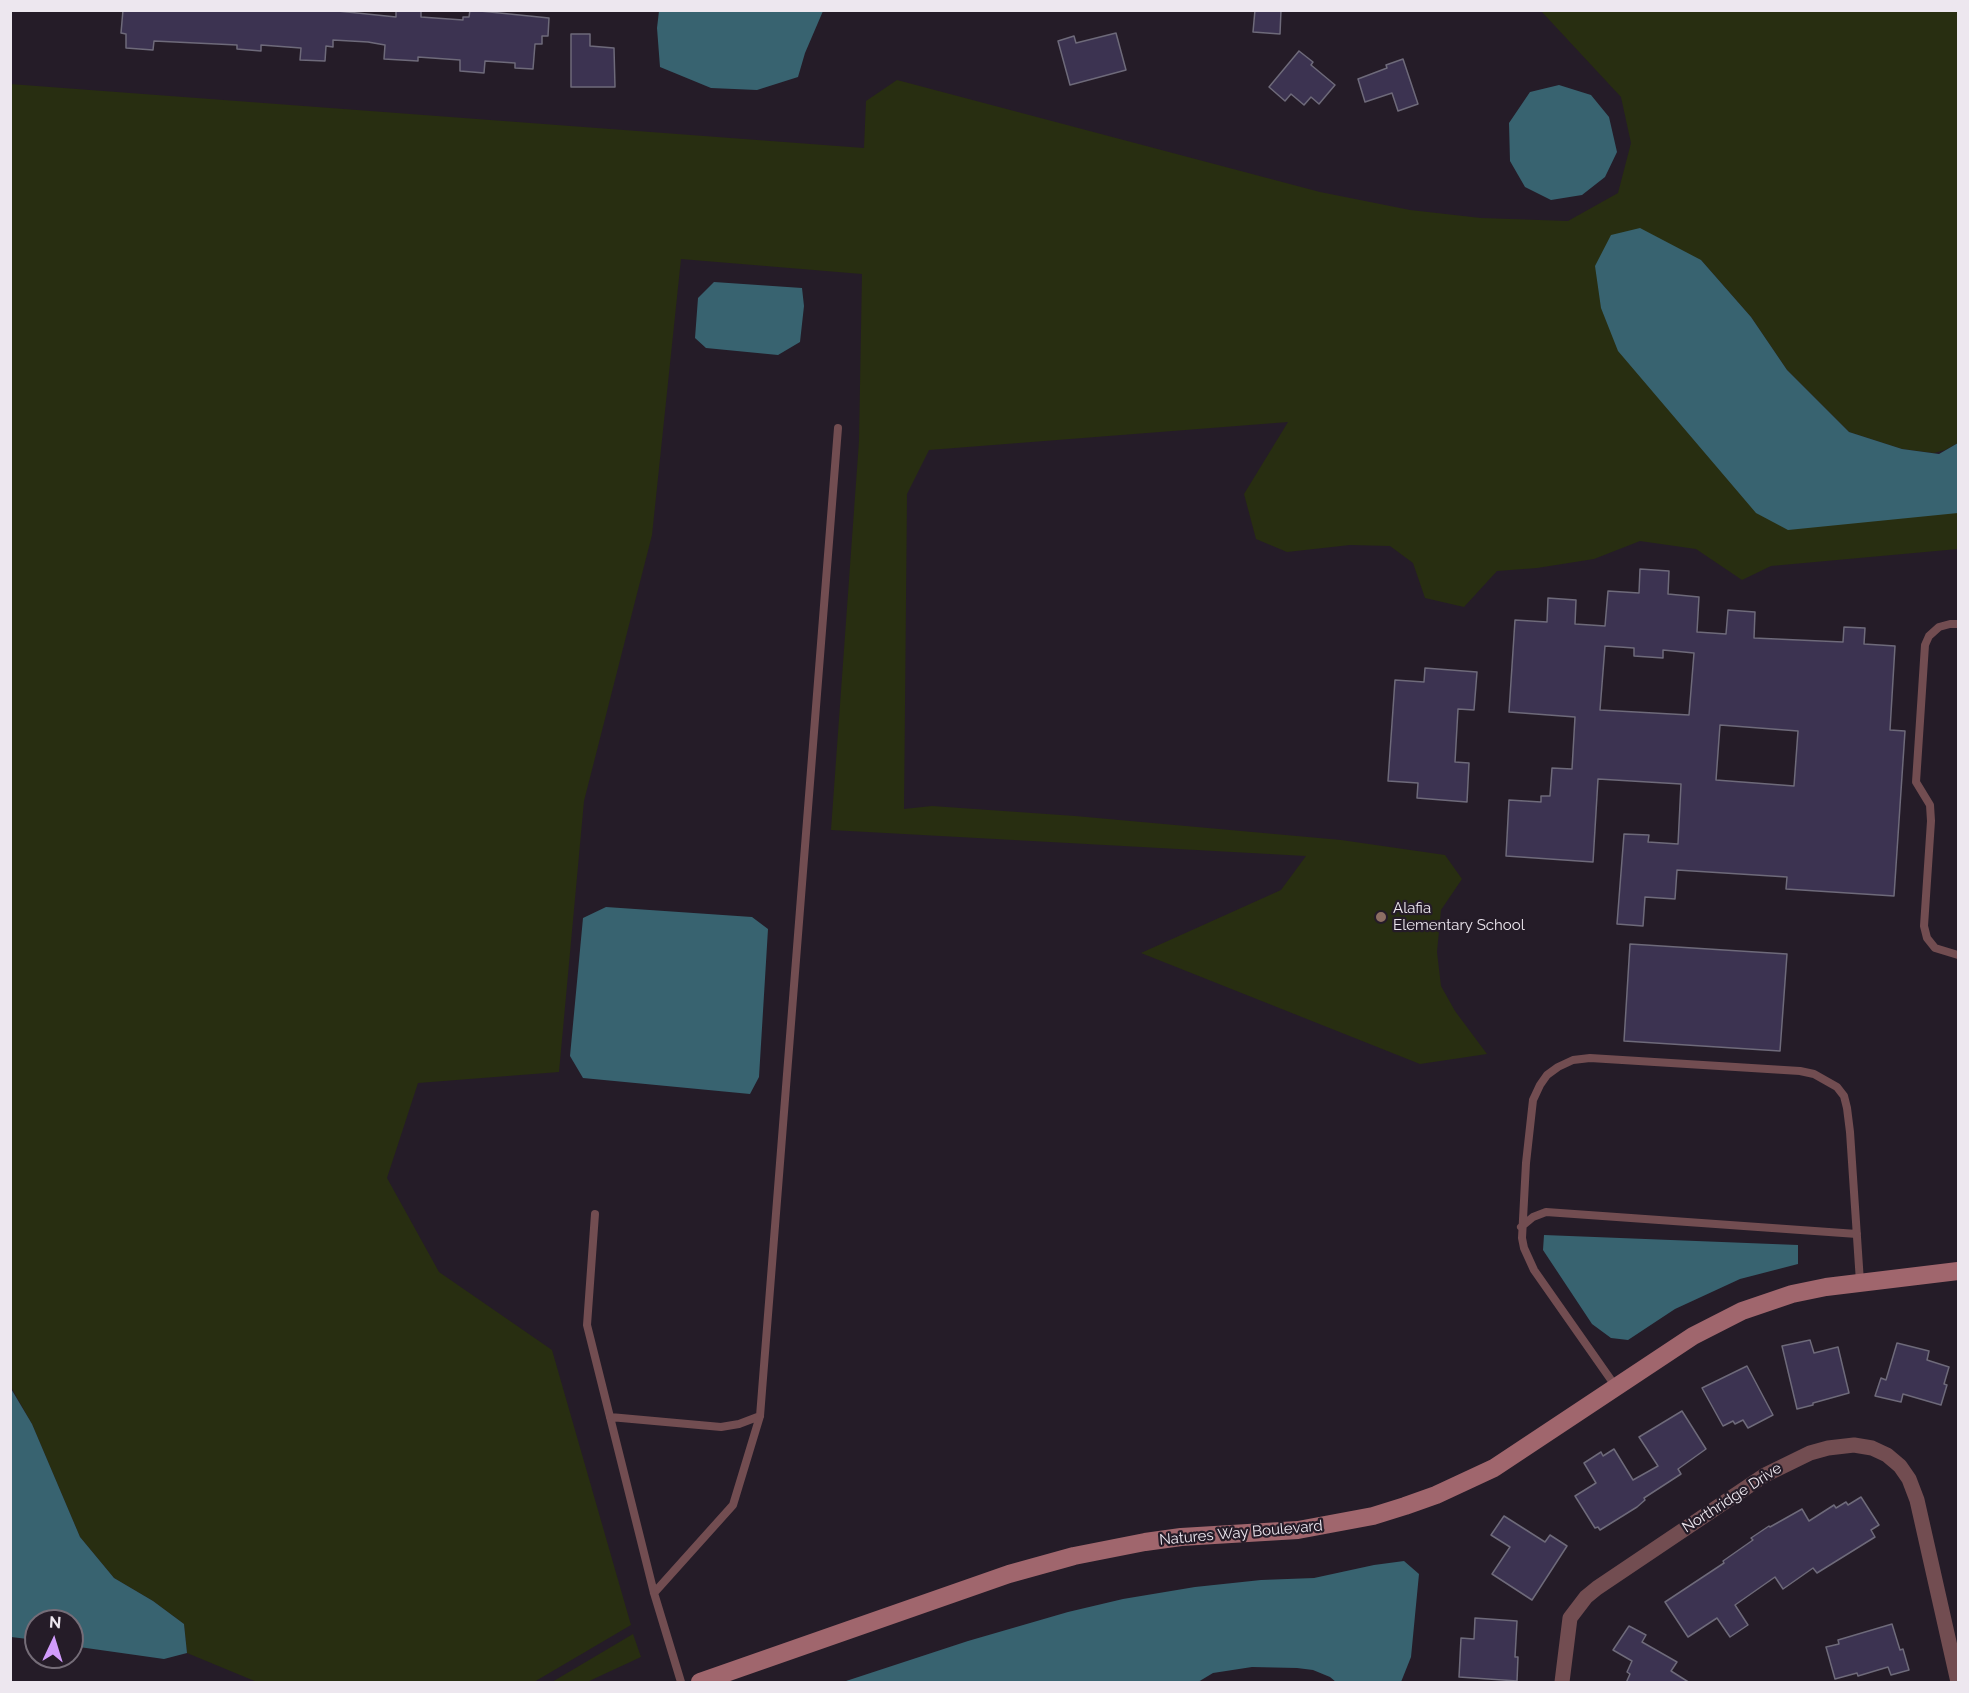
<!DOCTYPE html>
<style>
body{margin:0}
#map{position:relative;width:1969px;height:1693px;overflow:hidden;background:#251c28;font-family:Raleway,sans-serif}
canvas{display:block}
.frame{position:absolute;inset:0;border:12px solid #ede7ef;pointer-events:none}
.north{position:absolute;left:24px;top:1609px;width:60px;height:60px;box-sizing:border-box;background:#251c28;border:2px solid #756d78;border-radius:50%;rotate:4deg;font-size:16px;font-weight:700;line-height:24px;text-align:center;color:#ede7ef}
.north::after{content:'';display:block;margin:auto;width:21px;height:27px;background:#d29cfd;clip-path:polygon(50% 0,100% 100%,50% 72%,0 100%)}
</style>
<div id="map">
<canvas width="1969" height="1693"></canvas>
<div class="frame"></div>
<div class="north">N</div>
</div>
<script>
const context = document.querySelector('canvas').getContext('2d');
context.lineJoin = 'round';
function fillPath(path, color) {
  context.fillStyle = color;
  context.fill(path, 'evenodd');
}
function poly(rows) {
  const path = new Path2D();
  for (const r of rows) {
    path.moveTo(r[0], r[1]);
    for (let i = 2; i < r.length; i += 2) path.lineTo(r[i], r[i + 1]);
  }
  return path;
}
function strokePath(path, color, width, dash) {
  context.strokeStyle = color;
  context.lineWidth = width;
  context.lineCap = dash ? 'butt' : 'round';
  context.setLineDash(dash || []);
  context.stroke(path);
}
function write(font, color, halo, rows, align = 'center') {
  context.font = font + ' Raleway,sans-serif';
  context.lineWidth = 4.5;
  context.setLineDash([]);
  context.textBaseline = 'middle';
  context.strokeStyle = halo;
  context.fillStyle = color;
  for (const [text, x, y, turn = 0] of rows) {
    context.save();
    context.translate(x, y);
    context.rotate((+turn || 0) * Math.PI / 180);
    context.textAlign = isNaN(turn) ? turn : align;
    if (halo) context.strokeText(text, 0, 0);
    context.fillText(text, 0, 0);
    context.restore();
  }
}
fillPath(poly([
 [1541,11,1954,11,1958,12,1958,443,1945,450,1934,453,1902,449,1849,432,1787,370,1751,317,1701,260,1595,266,1958,512,1958,549,1771,566,1742,580,1696,549,1640,541,1594,559,1537,568,1497,571,1464,607,1425,598,1413,563,1390,546,1350,545,1287,552,1256,539,1244,494,1288,422,929,450,907,494,904,809,932,806,1075,816,1341,840,1445,855,1462,879,1441,910,1437,952,1441,986,1455,1011,1487,1054,1420,1064,1141,953,1281,890,1306,856,831,830,859,441,862,274,681,259,652,535,584,801,559,1072,418,1083,387,1178,439,1272,552,1350,631,1625,534,1682,257,1682,187,1653,184,1624,153,1601,114,1578,80,1537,32,1424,11,1387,10,84,864,148,866,101,897,80,1320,192,1410,210,1481,218,1568,221,1618,193,1631,143,1621,97],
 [633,1634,641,1657,587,1682,552,1682]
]), '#282e11');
fillPath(poly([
 [659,11,659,10,823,11,805,53,798,77,757,90,711,88,660,67,657,28],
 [1559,85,1591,95,1609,117,1617,152,1605,177,1582,195,1551,200,1525,187,1510,161,1509,123,1530,92],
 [1640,228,1701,260,1751,317,1787,370,1849,432,1902,449,1939,454,1958,443,1958,513,1788,530,1756,513,1618,351,1601,308,1595,266,1611,235],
 [714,282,802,288,804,306,800,342,778,355,706,348,695,338,698,298],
 [606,907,752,917,768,929,759,1077,750,1094,583,1078,570,1056,583,918],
 [1544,1235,1798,1245,1798,1264,1740,1279,1675,1309,1628,1340,1611,1338,1592,1324,1543,1250],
 [10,1387,32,1424,80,1537,114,1578,153,1601,184,1624,187,1653,164,1659,72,1646,72,1621,36,1621,36,1640,11,1637],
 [1404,1561,1419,1574,1411,1657,1401,1682,1336,1682,1330,1677,1313,1670,1297,1668,1252,1667,1213,1673,1198,1682,843,1682,968,1641,1068,1612,1123,1599,1195,1587,1261,1580,1314,1578,1374,1565]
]), '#386370');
const building = poly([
 [123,10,328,10,396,17,396,10,421,10,421,17,463,20,463,17,469,17,470,10,549,18,548,36,542,36,542,44,535,44,533,69,515,68,515,63,485,61,484,73,460,71,460,60,418,57,418,61,384,59,385,45,368,42,333,40,333,47,326,46,325,61,300,60,301,48,261,45,261,51,237,49,237,45,154,41,153,50,126,48,126,34,121,33,123,10],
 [1255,10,1281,10,1280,34,1253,32,1255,10],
 [1116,33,1126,70,1070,85,1058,41,1074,36,1076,43,1116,33],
 [571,34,590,34,590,46,614,48,615,87,571,87,571,34],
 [1299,51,1313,62,1311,65,1335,85,1319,104,1311,97,1304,105,1291,94,1285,101,1269,87,1299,51],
 [1403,59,1418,104,1398,111,1392,93,1365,102,1358,79,1387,68,1386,65,1403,59],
 [1640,569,1669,571,1668,594,1699,597,1697,632,1726,634,1728,610,1755,612,1754,638,1843,642,1844,627,1865,628,1864,644,1895,646,1890,730,1905,731,1894,896,1786,889,1787,877,1677,870,1675,899,1645,897,1643,926,1617,924,1624,834,1649,835,1648,842,1678,844,1681,784,1598,779,1593,862,1506,856,1509,800,1541,802,1541,796,1550,796,1552,768,1572,769,1575,717,1509,712,1515,620,1547,622,1548,598,1576,600,1575,624,1605,626,1608,591,1639,593,1640,569],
 [1605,646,1634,648,1634,656,1663,658,1663,650,1694,653,1689,715,1600,710,1605,646],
 [1720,725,1798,731,1794,786,1716,780,1720,725],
 [1425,668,1477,672,1474,710,1458,709,1455,762,1469,763,1467,802,1417,798,1418,783,1388,781,1395,680,1424,682,1425,668],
 [1630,944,1787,954,1780,1051,1624,1041,1630,944],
 [1810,1340,1814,1353,1838,1347,1849,1393,1813,1403,1813,1405,1797,1409,1782,1346,1810,1340],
 [1897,1343,1929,1351,1927,1360,1949,1367,1944,1384,1947,1385,1941,1405,1903,1394,1901,1402,1875,1396,1881,1378,1886,1380,1897,1343],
 [1747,1366,1773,1415,1748,1428,1743,1420,1735,1424,1733,1421,1723,1426,1702,1388,1747,1366],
 [1682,1411,1706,1449,1678,1469,1681,1474,1644,1498,1645,1500,1637,1507,1600,1530,1598,1527,1595,1528,1575,1496,1596,1483,1584,1463,1601,1452,1603,1456,1614,1449,1633,1480,1658,1466,1639,1437,1682,1411],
 [1861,1497,1879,1525,1871,1530,1875,1537,1817,1573,1813,1568,1783,1589,1775,1577,1735,1605,1748,1625,1730,1637,1717,1618,1688,1637,1665,1602,1724,1563,1723,1561,1753,1540,1751,1538,1769,1526,1770,1527,1802,1509,1809,1521,1834,1505,1836,1508,1846,1502,1848,1505,1861,1497],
 [1504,1516,1545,1542,1550,1535,1567,1546,1532,1600,1492,1574,1510,1547,1491,1535,1504,1516],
 [1475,1618,1517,1621,1515,1657,1518,1657,1517,1681,1459,1677,1461,1638,1474,1639,1475,1618],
 [1892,1624,1900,1650,1903,1649,1909,1670,1891,1675,1888,1667,1858,1676,1857,1673,1835,1679,1826,1647,1839,1644,1838,1640,1892,1624],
 [1629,1626,1646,1635,1642,1642,1677,1662,1671,1671,1690,1683,1626,1683,1630,1674,1627,1672,1632,1661,1613,1650,1629,1626]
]);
fillPath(building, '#3c3351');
strokePath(building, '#6e6a7a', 1.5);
strokePath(poly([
 [1958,624,1950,624,1939,627,1929,636,1925,645,1916,782,1930,805,1931,821,1924,926,1927,938,1935,948,1958,955],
 [595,1214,587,1325,654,1593,681,1682],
 [1521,1227,1533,1217,1546,1212,1857,1234],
 [1616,1387,1534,1270,1524,1248,1522,1238,1526,1163,1533,1100,1540,1085,1547,1075,1558,1067,1573,1060,1590,1058,1800,1071,1814,1074,1837,1087,1844,1096,1847,1108,1850,1132,1860,1282],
 [610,1417,721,1427,739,1424,760,1416],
 [654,1593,733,1505,760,1416,838,428]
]), '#724d51', 8);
strokePath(poly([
 [1562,1682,1570,1618,1586,1597,1597,1588,1765,1475,1810,1453,1828,1448,1854,1445,1872,1448,1887,1455,1900,1466,1909,1479,1917,1500,1958,1682]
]), '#724d51', 15);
strokePath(poly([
 [700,1682,1009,1574,1074,1556,1145,1542,1181,1537,1298,1530,1373,1516,1405,1506,1436,1495,1494,1468,1693,1336,1742,1311,1792,1294,1826,1287,1958,1271]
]), '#a0666d', 18);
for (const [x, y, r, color] of [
 [1381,917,6,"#8d6e63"]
]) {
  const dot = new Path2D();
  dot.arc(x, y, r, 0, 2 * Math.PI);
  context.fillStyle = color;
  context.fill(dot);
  strokePath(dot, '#251c28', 2);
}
write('15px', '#ede7ef', '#251c28', [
 ["Alafia",1393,908],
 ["Elementary School",1393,925]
], 'left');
write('15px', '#ede7ef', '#251c28', [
 ["Northridge Drive",1732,1498,-33],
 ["Natures Way Boulevard",1241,1533,-5]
]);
</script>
